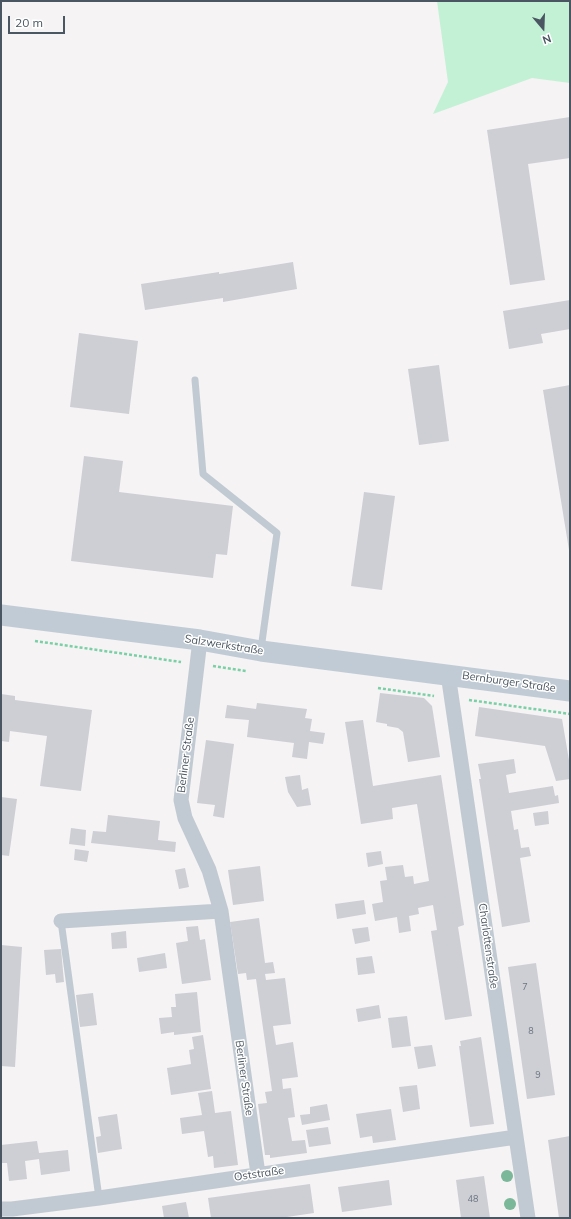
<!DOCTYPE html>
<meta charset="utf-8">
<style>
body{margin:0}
#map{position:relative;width:571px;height:1219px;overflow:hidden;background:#f5f3f3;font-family:Mulish,sans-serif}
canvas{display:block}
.frame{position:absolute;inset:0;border:2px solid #4a5661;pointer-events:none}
.north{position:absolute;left:523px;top:8px;width:40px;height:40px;-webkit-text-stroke:3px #fff;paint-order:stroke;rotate:161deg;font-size:11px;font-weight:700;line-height:16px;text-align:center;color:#4a5661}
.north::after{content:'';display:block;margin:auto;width:14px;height:18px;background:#4a5661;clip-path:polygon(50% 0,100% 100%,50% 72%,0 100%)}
.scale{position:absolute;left:8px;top:16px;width:57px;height:18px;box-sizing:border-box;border:2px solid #4a5661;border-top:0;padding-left:5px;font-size:12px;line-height:14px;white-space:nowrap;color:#4a5661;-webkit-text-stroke:3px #fff;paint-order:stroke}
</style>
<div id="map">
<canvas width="571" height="1219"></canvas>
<div class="frame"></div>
<div class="north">N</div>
<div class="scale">20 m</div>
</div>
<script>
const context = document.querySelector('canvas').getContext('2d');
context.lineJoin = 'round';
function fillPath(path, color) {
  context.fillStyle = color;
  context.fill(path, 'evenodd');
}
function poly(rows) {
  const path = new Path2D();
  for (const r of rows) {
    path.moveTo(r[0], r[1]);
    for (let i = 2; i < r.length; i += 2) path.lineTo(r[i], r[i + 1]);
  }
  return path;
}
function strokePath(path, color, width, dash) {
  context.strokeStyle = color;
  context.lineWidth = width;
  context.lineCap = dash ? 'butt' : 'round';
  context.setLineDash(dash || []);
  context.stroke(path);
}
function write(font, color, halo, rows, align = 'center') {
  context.font = font + ' Mulish,sans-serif';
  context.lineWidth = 3;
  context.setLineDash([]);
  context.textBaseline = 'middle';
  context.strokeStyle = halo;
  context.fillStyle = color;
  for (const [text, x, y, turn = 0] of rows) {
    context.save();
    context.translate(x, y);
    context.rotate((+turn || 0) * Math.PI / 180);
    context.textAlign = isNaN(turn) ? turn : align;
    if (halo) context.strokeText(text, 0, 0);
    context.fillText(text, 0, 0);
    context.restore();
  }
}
fillPath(poly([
 [437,1,570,1,570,83,532,78,433,114,448,82]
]), '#c3f1d5');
fillPath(poly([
 [570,117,570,158,528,164,545,280,510,285,487,130],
 [293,262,297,289,223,302,223,298,145,310,141,284,219,272,219,274],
 [570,300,570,329,541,334,543,343,509,349,503,311],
 [79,333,138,341,129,414,70,407],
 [439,365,449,441,419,445,408,369],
 [570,385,570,550,569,550,543,390],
 [84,456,123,461,119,492,233,506,227,555,216,554,213,578,71,561],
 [364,492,395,496,382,590,351,586],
 [380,693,424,698,432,706,440,757,408,762,403,732,398,728,387,726,387,724,376,722],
 [1,694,15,696,15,700,92,710,81,791,40,786,47,736,10,731,9,742,1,741],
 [257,703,307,709,305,718,312,719,310,731,325,733,323,744,309,742,307,759,292,757,294,743,247,737,249,720,225,718,227,705,256,709],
 [479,707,562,719,570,766,570,779,556,781,545,746,475,736],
 [363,720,373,786,441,775,464,925,458,927,472,1016,445,1020,431,931,437,930,433,905,418,908,419,914,409,916,411,931,399,933,397,917,375,921,372,904,383,902,380,881,387,880,385,867,403,865,405,877,413,876,414,884,429,881,417,804,392,808,393,819,361,824,345,722],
 [206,740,234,744,224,818,213,816,215,805,197,803],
 [514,759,516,773,506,775,509,793,553,786,555,796,558,795,559,803,511,811,514,830,518,829,521,848,529,847,531,856,520,858,530,922,502,927,479,779,481,779,478,764],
 [300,775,302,790,308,788,311,805,297,807,288,792,285,777],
 [1,797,17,799,9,856,1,855],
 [548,811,549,824,535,826,533,813],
 [108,815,160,821,158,840,176,842,175,852,91,843,93,831,106,832],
 [71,828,86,830,85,846,69,844],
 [75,849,89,851,87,862,74,860],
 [381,851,383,864,368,867,366,853],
 [260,866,264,901,233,905,228,870],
 [185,868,189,887,179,889,175,870],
 [364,900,366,914,337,919,335,904],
 [259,918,265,963,273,962,275,973,265,974,266,980,285,978,291,1024,273,1026,276,1045,293,1042,298,1077,282,1079,283,1089,291,1088,295,1117,288,1118,292,1141,305,1140,307,1153,270,1158,270,1155,265,1155,258,1104,267,1103,265,1092,272,1091,256,979,247,980,246,973,238,974,230,922],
 [198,926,200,940,205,939,211,980,182,984,176,943,188,941,186,927],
 [368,927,370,941,355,944,352,929],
 [126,931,127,948,112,949,111,933],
 [1,945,22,947,15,1067,1,1066],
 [61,949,64,982,56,983,55,974,46,975,44,950],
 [165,953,167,968,139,972,137,958],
 [372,956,375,973,358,975,356,958],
 [536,963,555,1095,527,1099,508,967],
 [197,992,201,1032,174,1035,174,1032,161,1034,159,1018,172,1017,171,1007,176,1007,175,994],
 [93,993,97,1025,80,1027,76,995],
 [379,1005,381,1018,358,1022,356,1009],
 [407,1016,411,1046,392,1048,388,1018],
 [203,1035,211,1089,171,1095,167,1068,191,1064,189,1050,194,1049,192,1037],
 [481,1037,494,1124,470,1127,459,1046,461,1046,460,1041],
 [432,1045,436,1066,418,1069,414,1047],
 [417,1085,420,1109,403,1112,399,1087],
 [212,1091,215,1113,231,1111,238,1165,214,1168,213,1156,208,1157,204,1131,182,1134,180,1118,202,1115,198,1093],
 [327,1104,330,1120,302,1125,300,1115,310,1114,310,1107],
 [391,1109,396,1140,373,1143,372,1136,360,1138,356,1114],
 [117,1114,122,1149,98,1153,96,1137,101,1136,98,1117],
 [328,1127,331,1144,309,1147,306,1130],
 [570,1136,570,1218,559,1218,548,1140],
 [37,1141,39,1153,68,1150,70,1171,41,1175,39,1159,25,1161,27,1179,9,1181,7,1163,1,1163,1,1145],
 [484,1176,490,1218,461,1218,456,1180],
 [389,1180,392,1205,342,1212,338,1187],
 [310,1184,314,1213,280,1218,211,1218,208,1198],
 [186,1202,189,1218,164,1218,162,1206]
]), '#cdcfd5');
strokePath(poly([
 [35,641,181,662],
 [213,666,246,671],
 [378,688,434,696],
 [469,700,570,714]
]), '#7ad0a6', 2.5, [3, 2]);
strokePath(poly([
 [195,380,203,474,277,533,261,649],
 [61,921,99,1198]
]), '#c1cad2', 7);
strokePath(poly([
 [200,640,181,800,185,818,209,870,221,911,258,1174],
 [448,674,528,1218],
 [61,921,221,911],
 [1,1209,12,1209,99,1198,516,1137]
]), '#c1cad2', 15);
strokePath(poly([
 [1,615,200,640,261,651,570,691]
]), '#c1cbd6', 21);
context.fillStyle = '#7bb799';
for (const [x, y] of [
 [507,1176],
 [510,1204]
]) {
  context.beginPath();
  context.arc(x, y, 6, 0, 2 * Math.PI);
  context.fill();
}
write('9px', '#6b747e', null, [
 ["7",525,987],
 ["8",531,1031],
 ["9",538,1075],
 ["48",473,1199]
]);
write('11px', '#4a5661', '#fff', [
 ["Salzwerkstraße",224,645,9],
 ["Bernburger Straße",509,682,8],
 ["Berliner Straße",186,755,-83],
 ["Charlottenstraße",488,946,82],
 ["Berliner Straße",244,1078,82],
 ["Oststraße",259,1174,-8]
]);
</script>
